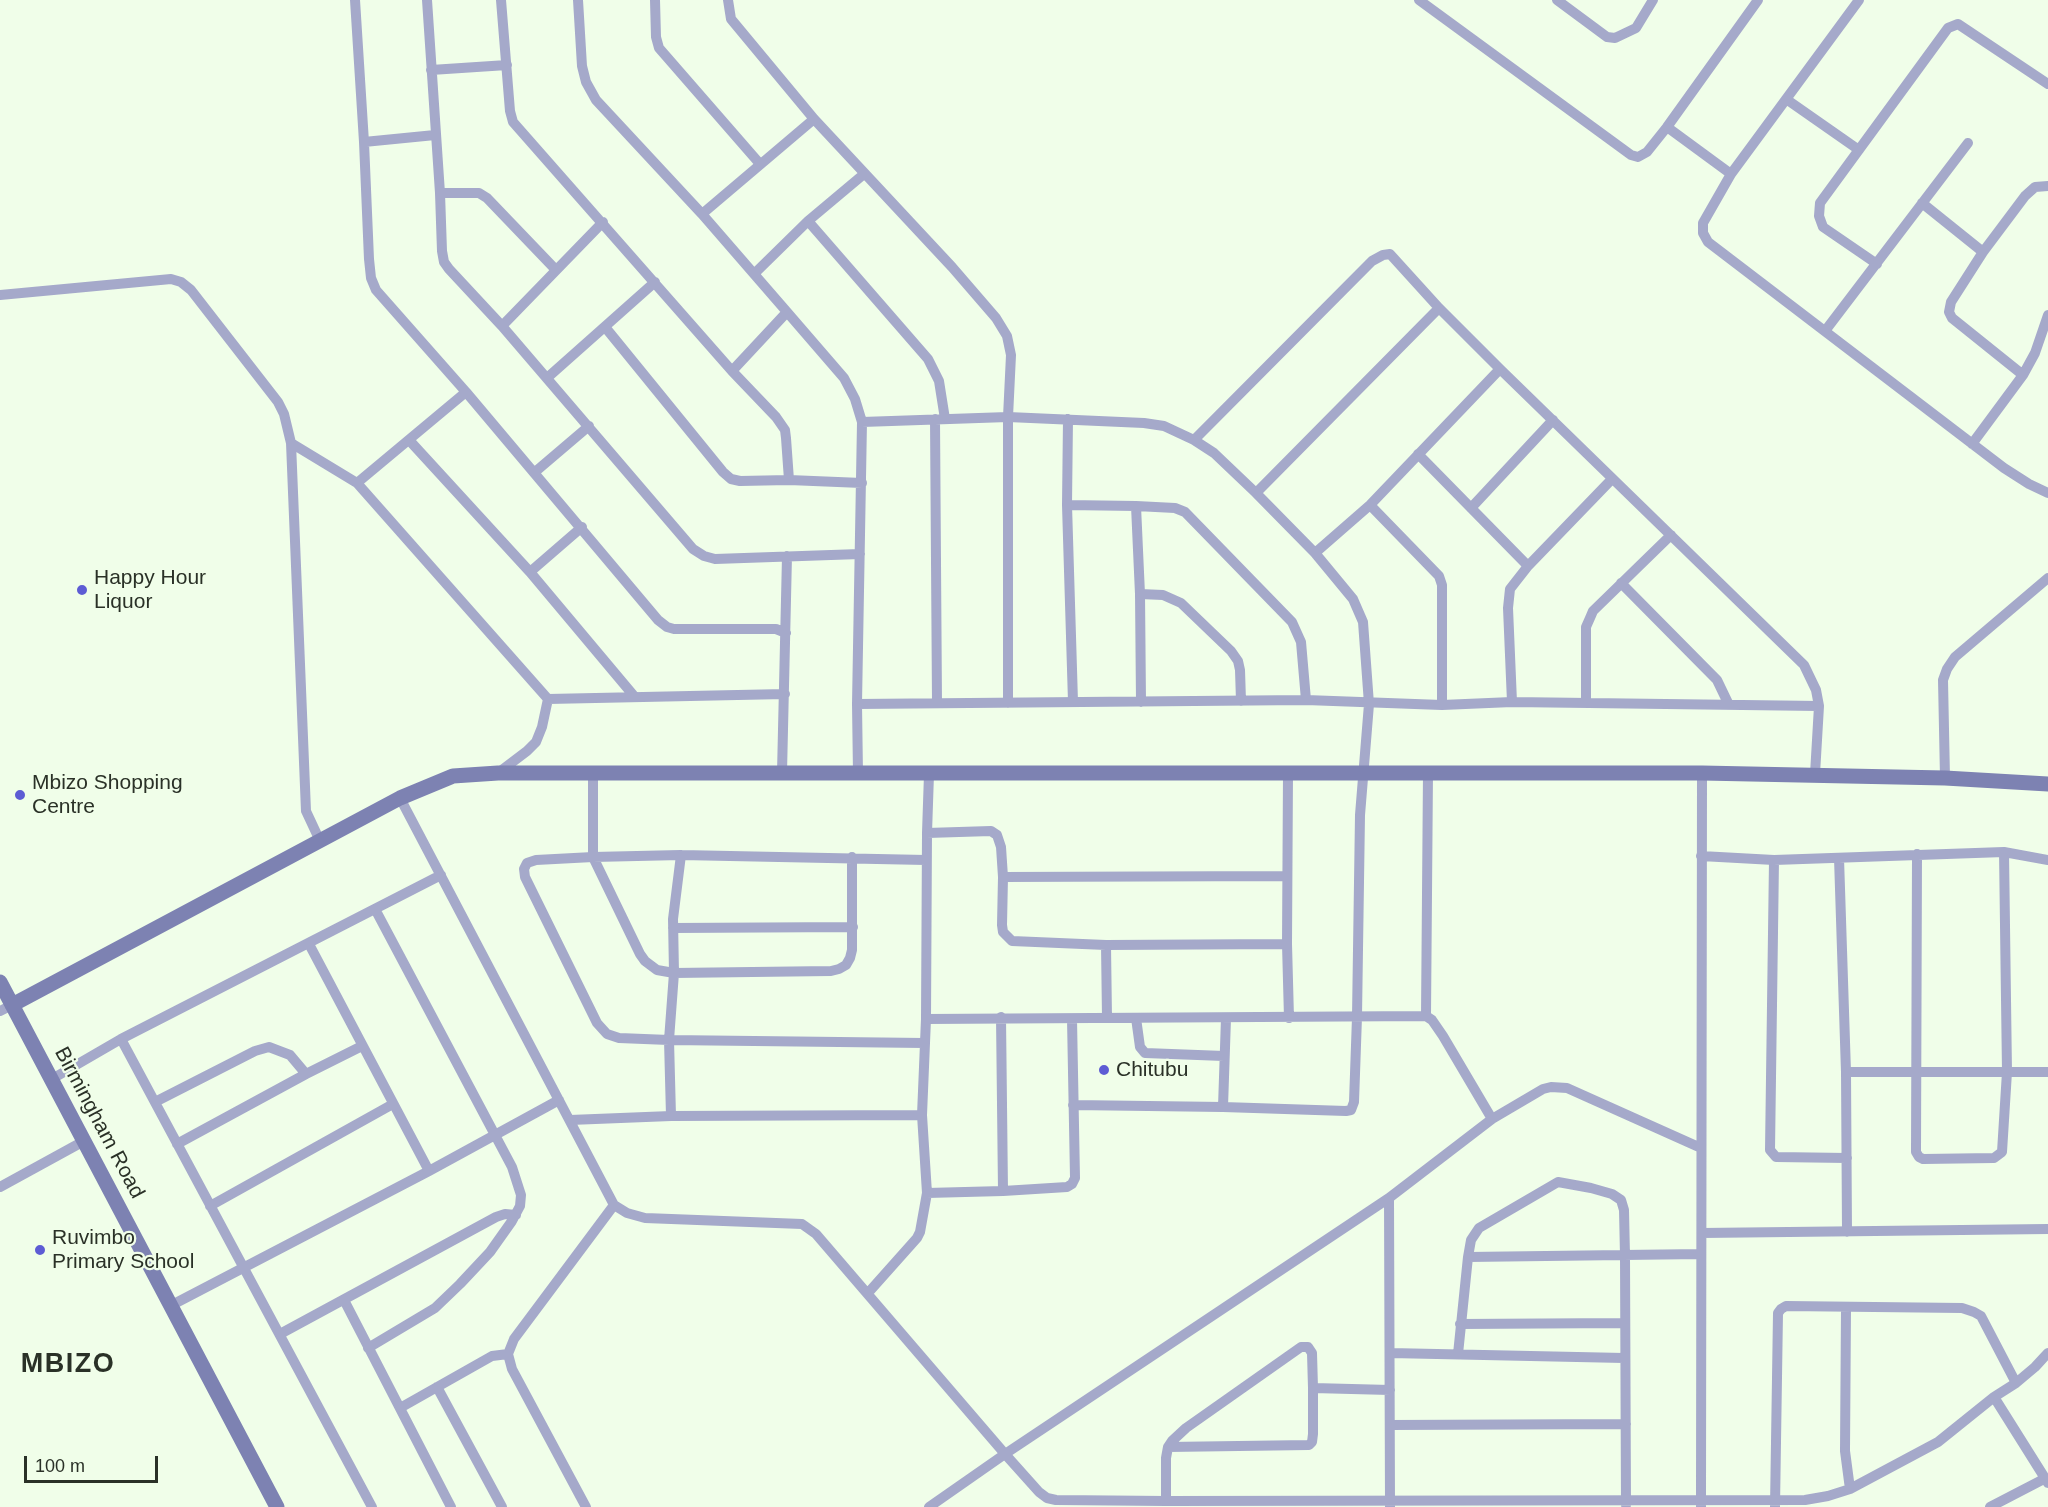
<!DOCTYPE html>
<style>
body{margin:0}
#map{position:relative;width:2048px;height:1507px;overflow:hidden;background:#f0fee9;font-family:Helvetica,sans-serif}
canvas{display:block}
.scale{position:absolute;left:24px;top:1456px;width:134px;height:27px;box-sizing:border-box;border:3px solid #2a3127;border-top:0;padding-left:8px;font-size:18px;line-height:21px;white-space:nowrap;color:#2a3127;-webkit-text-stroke:4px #f0fee9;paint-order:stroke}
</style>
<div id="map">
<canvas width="2048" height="1507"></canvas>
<div class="scale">100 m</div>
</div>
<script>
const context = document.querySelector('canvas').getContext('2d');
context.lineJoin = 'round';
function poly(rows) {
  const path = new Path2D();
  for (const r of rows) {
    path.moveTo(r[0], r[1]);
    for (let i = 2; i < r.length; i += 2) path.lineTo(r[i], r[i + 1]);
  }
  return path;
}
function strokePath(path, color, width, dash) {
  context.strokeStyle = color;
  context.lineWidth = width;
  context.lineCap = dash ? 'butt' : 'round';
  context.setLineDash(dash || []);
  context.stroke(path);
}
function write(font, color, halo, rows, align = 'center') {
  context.font = font + ' Helvetica,sans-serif';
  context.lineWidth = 4.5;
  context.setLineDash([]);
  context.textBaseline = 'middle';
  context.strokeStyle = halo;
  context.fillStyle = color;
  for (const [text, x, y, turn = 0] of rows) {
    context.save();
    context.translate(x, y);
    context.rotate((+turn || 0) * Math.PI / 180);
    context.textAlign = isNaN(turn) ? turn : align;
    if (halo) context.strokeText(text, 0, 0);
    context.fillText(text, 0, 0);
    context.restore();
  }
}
strokePath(poly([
 [355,0,364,142,369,259,371,278,376,290,466,392,658,620,667,627,674,629,776,629,786,633],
 [427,0,440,193,442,251,444,262,449,269,502,326,693,549,704,556,715,559,860,554],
 [501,0,510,111,513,122,732,371,776,417,785,430,786,438,789,480],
 [578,0,582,66,586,82,596,100,702,214,787,312,844,378,855,399,862,422,857,704,858,774],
 [655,0,656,37,659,48,760,164],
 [728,0,731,19,814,119,952,267,996,318,1007,336,1011,355,1008,417,1008,703],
 [1419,0,1631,155,1638,157,1647,152,1667,127,1758,0],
 [1557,0,1607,37,1615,38,1636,28,1653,0],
 [1859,0,1731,174,1703,223,1703,233,1708,242,2004,468,2029,484,2048,493],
 [431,70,507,65],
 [1786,99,1859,150],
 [1667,127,1731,174],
 [364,142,435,135],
 [440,193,479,193,487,198,556,270],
 [1922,203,1983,252],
 [702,214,814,119],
 [808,221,928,359,939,381,945,419],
 [1877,264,1823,227,1819,216,1820,203,1948,28,1958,24,2048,84],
 [754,274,808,221,864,174],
 [0,295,171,279,181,282,191,290,278,402,284,414,291,443,306,811,320,841],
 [502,326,603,222],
 [605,327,723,472,731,479,740,481,789,480,862,483],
 [1825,331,1968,143],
 [732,371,787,312],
 [2023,375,1952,318,1949,312,1951,302,1983,252,2025,196,2035,187,2048,186],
 [547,378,655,282],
 [935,419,937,703],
 [1068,419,1067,505,1073,702],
 [862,422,1008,417,1144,423,1164,426,1194,440,1214,453,1256,493,1315,553,1353,599,1363,622,1369,704,1360,815,1357,1017,1354,1102,1351,1110,1346,1111,1223,1107,1073,1105],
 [409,440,530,572,634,696],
 [1194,440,1372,261,1383,255,1390,254,1439,308,1500,369,1804,665,1816,690,1819,706,1815,774],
 [291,443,357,483,548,699,785,694],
 [1972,444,2023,375,2035,353,2048,315],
 [1418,454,1528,566],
 [535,472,589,426],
 [357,483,466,392],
 [1256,493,1439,308],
 [1067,505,1136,506,1140,594,1141,702],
 [1370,505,1439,576,1442,585,1442,705],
 [1136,506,1175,508,1185,512,1292,622,1301,642,1306,700],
 [1471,508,1553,420],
 [1315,553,1370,505,1500,369],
 [530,572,582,527],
 [1621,583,1717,680,1729,705],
 [1140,594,1163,595,1181,603,1231,651,1238,661,1240,670,1241,701],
 [1512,702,1508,608,1510,589,1528,566,1612,479],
 [1586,703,1586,627,1590,618,1593,611,1671,535],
 [857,704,1306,700,1442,705,1512,702,1819,706],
 [498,773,527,751,536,742,542,727,548,699],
 [593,773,593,857,640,954,645,961,657,970,674,973,831,971,839,969,846,965,850,958,852,950,852,857],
 [782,773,787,556],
 [1288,773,1287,944,1289,1018],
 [1945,778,1943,680,1947,669,1955,657,2048,578],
 [400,798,614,1205,627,1213,645,1218,802,1224,816,1234,1005,1454,1039,1492,1047,1498,1056,1500,1166,1501,1805,1500,1828,1496,1850,1489,1938,1442,1994,1397,2016,1383,2035,1367,2048,1353],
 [927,833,991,831,997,835,1001,847,1003,877,1002,925,1003,932,1012,941,1106,945,1287,944],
 [1917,854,1916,1152,1919,1157,1923,1159,1994,1158,2002,1152,2007,1072,2004,852],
 [1701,856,1774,860,2004,852,2048,860],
 [1839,858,1846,1072,1847,1232],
 [1774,860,1770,1150,1776,1157,1847,1158],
 [1003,877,1287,876],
 [673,928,853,927],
 [309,944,429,1171],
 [1106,945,1107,1018],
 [0,1011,12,1005],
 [1426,1016,1428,772],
 [1001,1017,1003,1191],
 [1136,1018,1140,1047,1145,1053,1224,1056],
 [926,1019,1426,1016,1432,1020,1443,1036,1492,1119],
 [121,1039,372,1507],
 [924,1043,669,1040,619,1038,607,1034,597,1023,525,877,524,869,527,863,536,860,593,857,681,855,926,860],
 [1846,1072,2048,1072],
 [52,1079,121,1039,441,875],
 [155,1102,255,1051,269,1047,290,1055,306,1074],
 [1223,1107,1226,1018],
 [671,1116,669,1040,674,973,673,919,681,855],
 [570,1120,671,1116,922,1115],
 [177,1144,306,1074,362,1046],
 [0,1187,84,1141],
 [927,1193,1003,1191,1067,1187,1072,1184,1075,1178,1072,1019],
 [210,1206,393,1104],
 [1702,1233,2048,1229],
 [1468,1257,1701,1254],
 [868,1293,917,1238,920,1232,927,1193,922,1115,926,1019,927,833,929,774],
 [344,1300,451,1507],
 [170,1306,429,1171,559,1100],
 [1846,1308,1845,1451,1850,1489],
 [1460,1324,1624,1323],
 [280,1334,496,1217,505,1214,516,1215],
 [368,1348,435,1308,460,1284,490,1252,512,1221,520,1206,521,1195,512,1167,375,909],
 [1390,1353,1624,1358],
 [1458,1354,1468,1257,1471,1240,1479,1228,1558,1182,1591,1188,1612,1194,1621,1200,1624,1210,1625,1256,1626,1505],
 [437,1387,502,1507],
 [1994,1397,2048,1483],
 [400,1408,492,1356,508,1354],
 [1390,1425,1626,1424],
 [1168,1447,1309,1445,1312,1442,1313,1434,1313,1388],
 [1166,1501,1166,1458,1168,1447,1172,1441,1186,1428,1301,1347,1308,1347,1312,1353,1313,1388,1390,1390],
 [586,1507,512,1369,508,1354,514,1339,614,1205],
 [929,1507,1005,1454,1389,1198],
 [1390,1507,1389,1198,1492,1119,1543,1089,1551,1087,1567,1088,1701,1148],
 [1701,1507,1702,773],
 [1775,1507,1778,1313,1781,1309,1786,1306,1962,1308,1974,1312,1981,1316,2016,1383],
 [1990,1507,2046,1478]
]), '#a5a9ca', 10);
strokePath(poly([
 [0,982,277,1507],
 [12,1005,400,798,453,776,498,773,1702,773,1945,778,2048,784]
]), '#7d82b2', 15);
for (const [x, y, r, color] of [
 [82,590,6,"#5d5cd4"],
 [20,795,6,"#5d5cd4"],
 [1104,1070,6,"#5d5cd4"],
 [40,1250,6,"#5d5cd4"]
]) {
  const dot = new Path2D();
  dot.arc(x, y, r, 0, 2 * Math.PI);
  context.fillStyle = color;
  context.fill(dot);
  strokePath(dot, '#f0fee9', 2);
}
write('21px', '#2a3127', '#f0fee9', [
 ["Happy Hour",94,578],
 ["Liquor",94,602],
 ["Mbizo Shopping",32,783],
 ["Centre",32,807],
 ["Chitubu",1116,1070],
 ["Ruvimbo",52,1238],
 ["Primary School",52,1262]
], 'left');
write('21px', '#2a3127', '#f0fee9', [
 ["Birmingham Road",99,1123,62]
]);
context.letterSpacing = '1.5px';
write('bold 27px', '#2a3127', '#f0fee9', [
 ["MBIZO",68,1365]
]);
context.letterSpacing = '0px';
</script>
